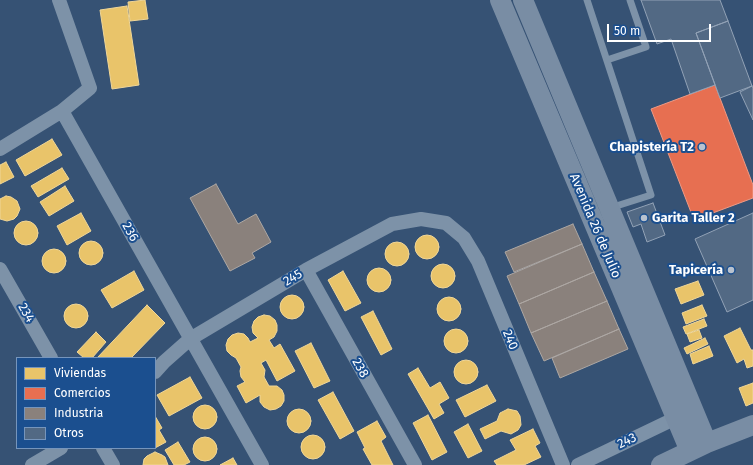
<!DOCTYPE html>
<meta charset="utf-8">
<style>
body{margin:0}
#map{position:relative;width:753px;height:465px;overflow:hidden;background:#365274;font-family:"Fira Sans",sans-serif}
canvas{display:block}
.legend{position:absolute;left:16px;top:357px;width:140px;height:92px;box-sizing:border-box;background:#1b4f8f;border:1px solid #7695bc;margin:0;padding:5px 7px;list-style:none;font-size:12px;color:#fff}
.legend li{display:flex;align-items:center;gap:8px;height:20px}
.legend b{width:20px;border:1px solid #7695bc}
.scale{position:absolute;left:607px;top:24px;width:104px;height:18px;box-sizing:border-box;border:2px solid #fff;border-top:0;padding-left:5px;font-size:12px;line-height:14px;white-space:nowrap;color:#fff;-webkit-text-stroke:3px #1b4f8f;paint-order:stroke}
</style>
<div id="map">
<canvas width="753" height="465"></canvas>
<ul class="legend">
<li><b style="height:11px;background:#e9c46a"></b>Viviendas</li>
<li><b style="height:11px;background:#e76f51"></b>Comercios</li>
<li><b style="height:11px;background:#8a817c"></b>Industria</li>
<li><b style="height:11px;background:#526984"></b>Otros</li>
</ul>
<div class="scale">50 m</div>
</div>
<script>
const context = document.querySelector('canvas').getContext('2d');
context.lineJoin = 'round';
function fillPath(path, color) {
  context.fillStyle = color;
  context.fill(path, 'evenodd');
}
function poly(rows) {
  const path = new Path2D();
  for (const r of rows) {
    if (r.length === 3) {
      path.moveTo(r[0] + r[2], r[1]);
      path.arc(r[0], r[1], r[2], 0, 2 * Math.PI);
      continue;
    }
    path.moveTo(r[0], r[1]);
    for (let i = 2; i < r.length; i += 2) path.lineTo(r[i], r[i + 1]);
  }
  return path;
}
function strokePath(path, color, width, dash) {
  context.strokeStyle = color;
  context.lineWidth = width;
  context.lineCap = dash ? 'butt' : 'round';
  context.setLineDash(dash || []);
  context.stroke(path);
}
function write(font, color, halo, rows, align = 'center') {
  context.font = font + ' "Fira Sans",sans-serif';
  context.lineWidth = 4;
  context.setLineDash([]);
  context.textBaseline = 'middle';
  context.strokeStyle = halo;
  context.fillStyle = color;
  for (const [text, x, y, turn = 0] of rows) {
    context.save();
    context.translate(x, y);
    context.rotate((+turn || 0) * Math.PI / 180);
    context.textAlign = isNaN(turn) ? turn : align;
    if (halo) context.strokeText(text, 0, 0);
    context.fillText(text, 0, 0);
    context.restore();
  }
}
const homes = poly([
 [145,0,148,19,130,21,128,2,145,0],
 [127,6,139,85,112,89,100,10,127,6],
 [52,139,62,155,25,176,16,160,52,139],
 [6,162,14,177,0,184,0,165,6,162],
 [62,168,69,179,38,197,31,186,62,168],
 [65,186,74,201,49,216,40,202,65,186],
 [6,196,11,197,17,201,20,209,17,216,14,219,7,221,0,219,0,199,6,196],
 [81,213,91,231,67,245,57,226,81,213],
 [26,233,12],
 [427,247,12],
 [91,253,12],
 [397,254,12],
 [54,261,12],
 [443,276,12],
 [379,280,12],
 [134,271,144,290,112,308,101,290,134,271],
 [343,271,361,303,345,311,328,280,343,271],
 [698,281,704,295,681,304,675,289,698,281],
 [292,307,12],
 [449,309,12],
 [76,316,12],
 [147,305,165,323,131,358,97,358,147,305],
 [702,305,707,316,686,324,682,313,702,305],
 [373,311,392,349,381,355,361,317,373,311],
 [264,315,270,316,275,320,277,325,277,331,274,337,269,340,274,348,280,344,295,371,277,381,266,360,261,363,265,370,264,377,269,386,277,386,282,390,284,395,284,401,281,406,276,409,270,410,264,407,260,402,260,395,246,403,237,386,245,382,241,377,240,371,241,367,236,358,231,355,227,351,226,345,228,339,232,335,238,333,244,334,248,338,250,342,258,338,253,333,252,327,254,321,258,317,264,315],
 [704,319,707,326,686,334,683,327,704,319],
 [740,328,751,350,753,350,753,366,747,368,744,359,737,363,724,336,740,328],
 [456,341,12],
 [699,330,702,338,690,342,687,334,699,330],
 [96,332,106,342,92,358,84,358,77,352,96,332],
 [705,338,708,344,687,354,684,348,705,338],
 [311,343,330,381,314,388,295,351,311,343],
 [709,346,713,356,693,364,690,354,709,346],
 [466,372,12],
 [418,368,430,388,440,382,449,398,439,404,444,413,434,419,408,374,418,368],
 [190,377,202,398,169,416,157,395,190,377],
 [753,383,753,403,746,406,739,388,753,383],
 [487,385,496,401,465,417,456,400,487,385],
 [333,392,354,431,340,439,318,400,333,392],
 [205,417,12],
 [299,421,12],
 [508,409,517,411,520,416,521,425,518,430,511,434,501,431,485,439,480,429,497,421,500,413,508,409],
 [428,415,447,452,432,460,413,423,428,415],
 [155,416,162,428,159,430,166,442,155,448,155,416],
 [377,421,386,437,381,441,393,465,372,465,363,449,365,448,357,432,377,421],
 [468,424,482,451,468,458,454,432,468,424],
 [533,429,540,443,535,446,541,457,524,465,497,465,494,461,516,450,510,440,533,429],
 [313,447,12],
 [205,449,12],
 [178,442,190,462,184,465,174,465,165,450,178,442],
 [155,452,162,455,165,457,168,465,143,465,144,459,147,456,155,452],
 [233,458,237,465,220,465,233,458]
]);
fillPath(homes, '#e9c46a');
strokePath(homes, '#f0d697', 1);
const shops = poly([
 [715,85,753,185,753,198,694,220,651,109,715,85]
]);
fillPath(shops, '#e76f51');
strokePath(shops, '#ee9a85', 1);
const industry = poly([
 [216,184,238,224,256,214,271,242,252,253,255,258,230,271,190,198,216,184],
 [573,224,582,244,514,272,505,252,573,224],
 [582,244,594,272,519,304,507,276,582,244],
 [594,272,607,301,531,333,519,304,594,272],
 [607,301,619,329,544,361,531,333,607,301],
 [619,329,628,349,560,378,552,358,619,329]
]);
fillPath(industry, '#8a817c');
strokePath(industry, '#ada7a3', 1);
const building = poly([
 [641,0,720,0,728,21,696,33,715,85,690,94,671,39,657,44,641,0],
 [728,21,752,86,720,98,696,33,728,21],
 [752,86,753,88,753,120,740,92,752,86],
 [653,203,665,235,647,242,641,224,633,227,627,212,653,203],
 [753,213,753,300,727,312,695,239,753,213]
]);
fillPath(building, '#526984');
strokePath(building, '#92a2b6', 1);
strokePath(poly([
 [587,0,651,195,610,208],
 [607,60,646,47,630,0]
]), '#7d92a8', 7);
strokePath(poly([
 [62,111,262,465],
 [0,149,62,111,90,88,59,0],
 [0,269,51,358],
 [306,270,415,465],
 [155,372,164,362,190,339,306,270,392,224,421,219,446,223,464,238,478,261,563,465],
 [103,448,113,465],
 [32,465,61,448],
 [578,465,676,418]
]), '#7d92a8', 14);
strokePath(poly([
 [500,0,690,451],
 [523,0,707,443],
 [661,465,707,443,753,425]
]), '#798da4', 20);
for (const [x, y, r, color] of [
 [702,147,4,"#b9c2ce"],
 [644,218,4,"#b9c2ce"],
 [731,270,4,"#b9c2ce"]
]) {
  const dot = new Path2D();
  dot.arc(x, y, r, 0, 2 * Math.PI);
  context.fillStyle = color;
  context.fill(dot);
  strokePath(dot, '#1b4f8f', 1.5);
}
write('bold 13px', '#fff', '#1b4f8f', [
 ["Chapistería T2",694,147],
 ["Garita Taller 2",652,218,"left"],
 ["Tapicería",723,270]
], 'right');
write('13px', '#fff', '#1b4f8f', [
 ["Avenida 26 de Julio",595,226,67],
 ["236",130,232,61],
 ["245",293,278,-31],
 ["234",26,313,60],
 ["240",510,340,67],
 ["238",360,368,61],
 ["243",627,441,-26]
]);
</script>
